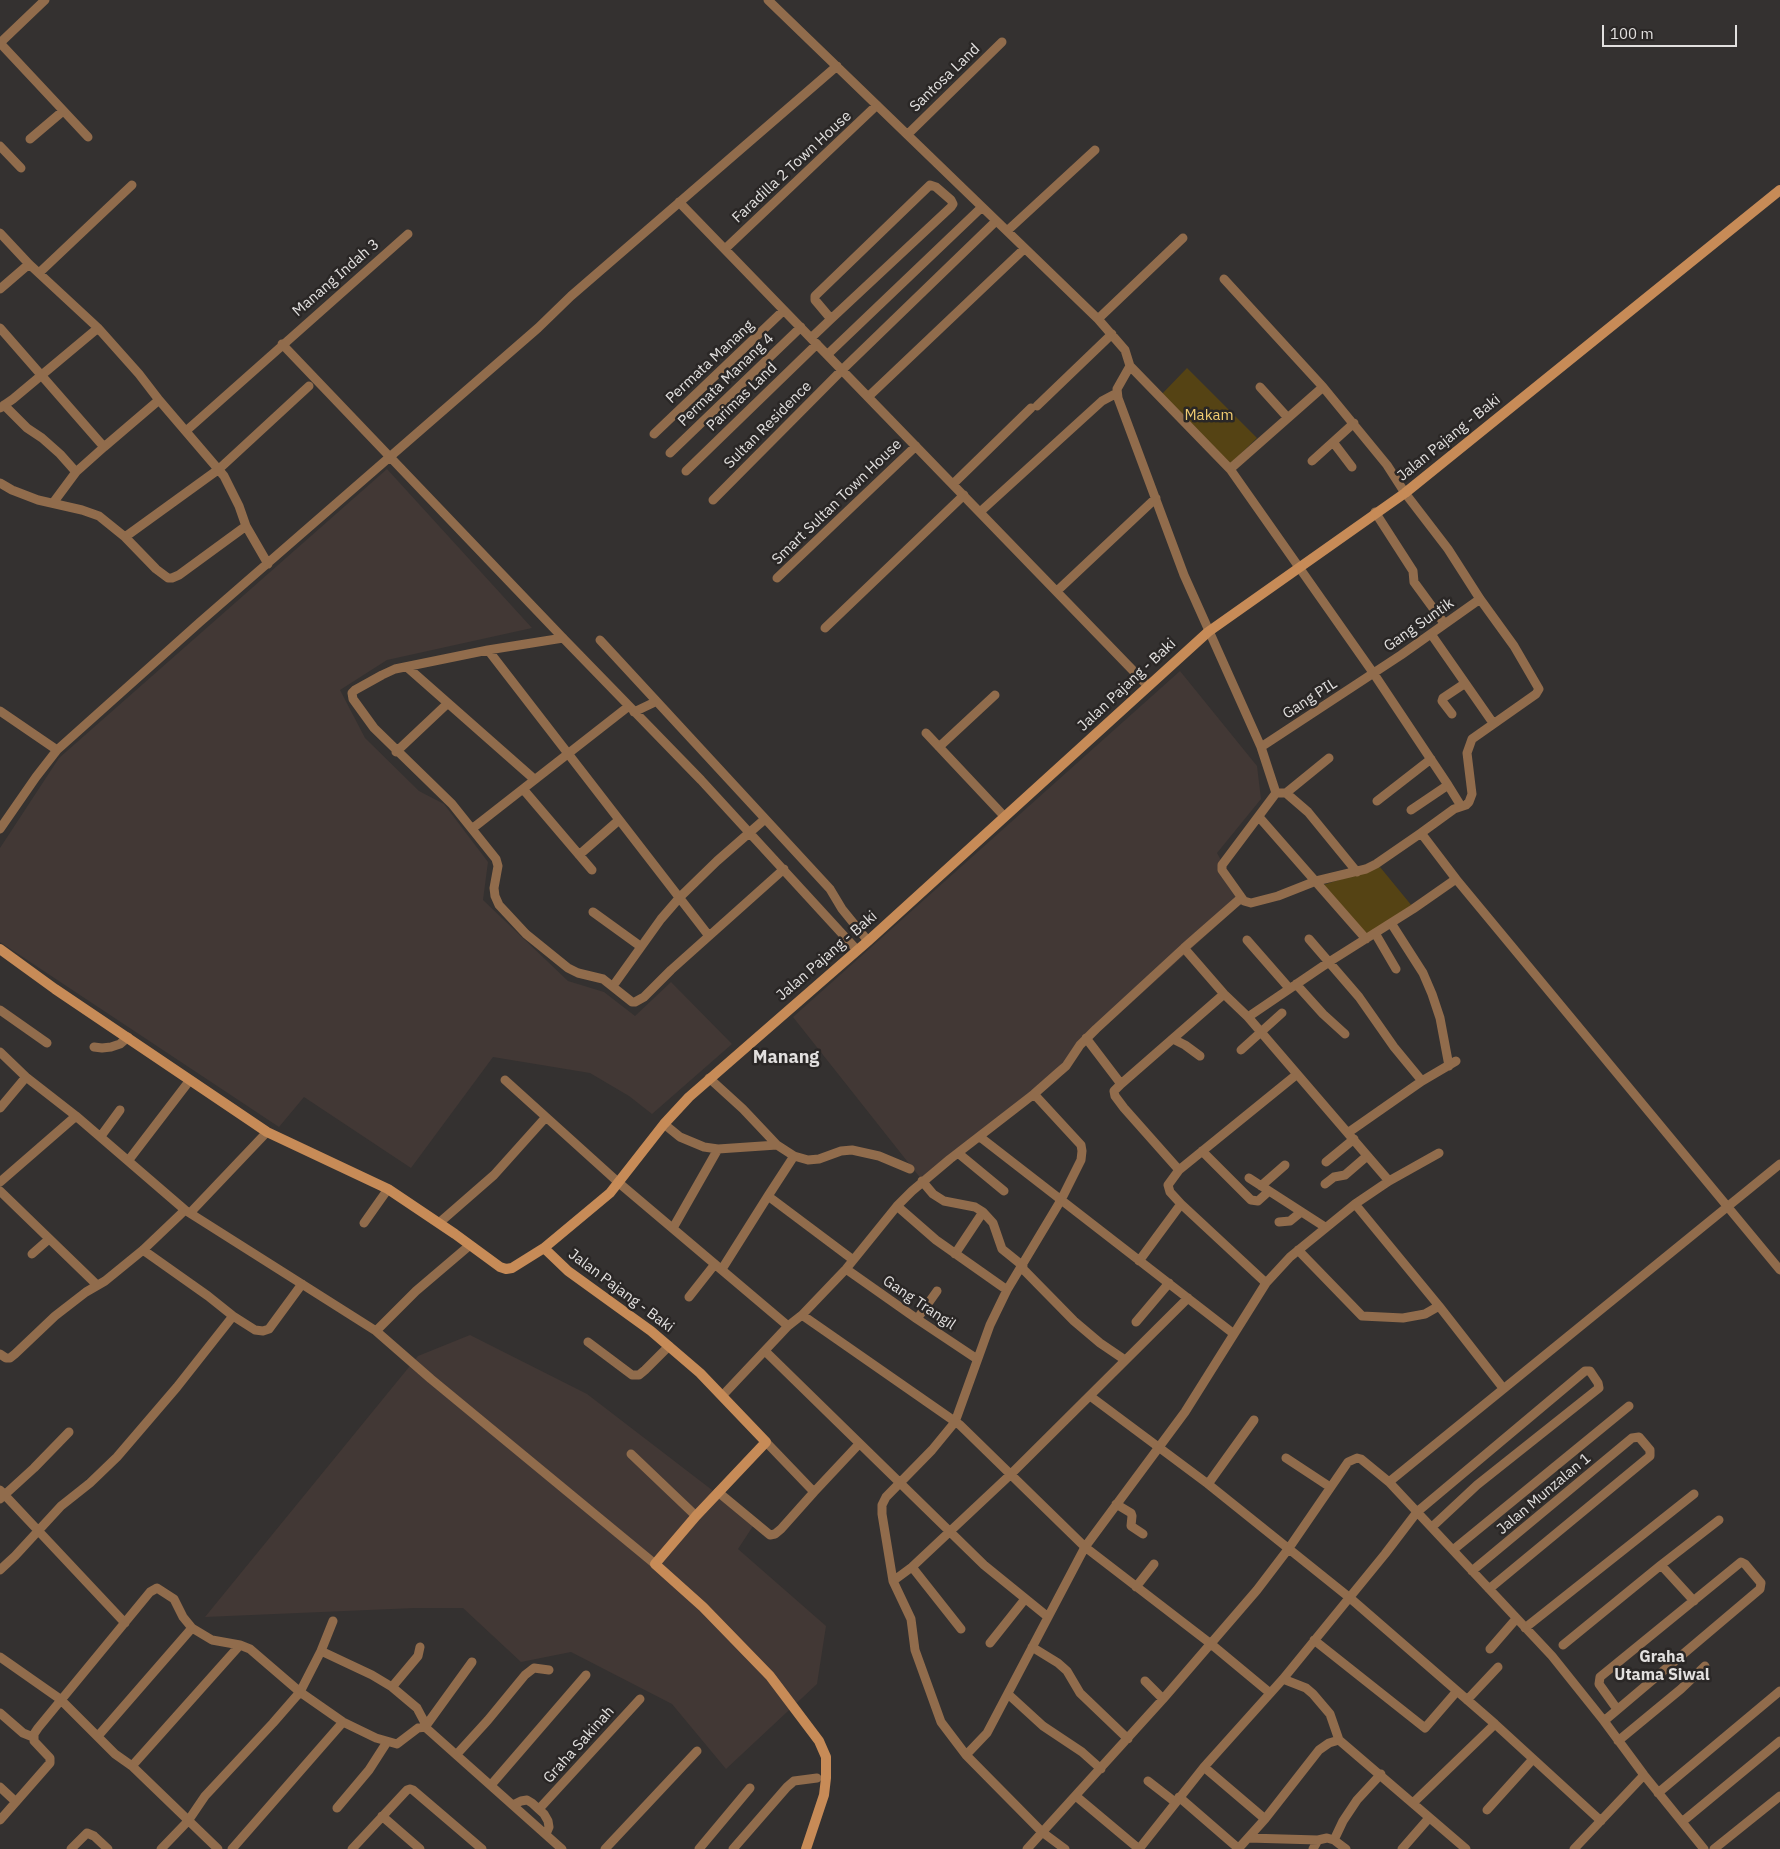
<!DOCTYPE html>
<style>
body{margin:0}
#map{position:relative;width:1780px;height:1849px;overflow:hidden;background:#343130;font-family:"IBM Plex Sans",sans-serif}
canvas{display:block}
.scale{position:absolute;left:1602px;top:25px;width:135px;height:22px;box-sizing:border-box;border:2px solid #e2e0df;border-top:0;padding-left:6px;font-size:15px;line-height:18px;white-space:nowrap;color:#e2e0df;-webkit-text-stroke:4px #2a2726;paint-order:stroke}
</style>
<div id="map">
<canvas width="1780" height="1849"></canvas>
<div class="scale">100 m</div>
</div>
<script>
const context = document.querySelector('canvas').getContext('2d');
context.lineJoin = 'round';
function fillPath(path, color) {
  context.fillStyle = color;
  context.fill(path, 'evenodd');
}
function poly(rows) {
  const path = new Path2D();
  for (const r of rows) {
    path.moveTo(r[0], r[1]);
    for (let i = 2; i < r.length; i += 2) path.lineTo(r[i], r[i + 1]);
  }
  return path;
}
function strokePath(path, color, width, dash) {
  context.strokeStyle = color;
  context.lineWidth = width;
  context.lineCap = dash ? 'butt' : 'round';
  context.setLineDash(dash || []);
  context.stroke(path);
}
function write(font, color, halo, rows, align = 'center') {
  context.font = font + ' "IBM Plex Sans",sans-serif';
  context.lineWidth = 5;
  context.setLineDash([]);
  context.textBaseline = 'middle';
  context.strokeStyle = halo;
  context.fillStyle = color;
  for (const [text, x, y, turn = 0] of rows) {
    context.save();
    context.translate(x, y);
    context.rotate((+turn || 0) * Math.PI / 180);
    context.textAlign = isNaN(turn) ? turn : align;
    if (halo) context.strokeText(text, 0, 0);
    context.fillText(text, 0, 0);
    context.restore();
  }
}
fillPath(poly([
 [387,469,532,628,387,660,340,690,365,738,419,791,444,804,488,862,483,900,568,981,604,992,635,1016,671,982,732,1044,652,1114,629,1096,590,1073,493,1057,411,1168,304,1097,279,1127,0,942,0,848,59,758],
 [1180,671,1257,766,1261,799,1217,853,1244,901,1013,1110,922,1180,793,1017],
 [470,1335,587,1394,755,1523,738,1549,826,1626,817,1684,726,1769,672,1704,571,1652,521,1662,463,1608,415,1608,205,1617,418,1356]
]), '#423835');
fillPath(poly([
 [1187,368,1257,438,1230,464,1161,395],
 [1380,867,1412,906,1366,935,1323,885]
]), '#554314');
strokePath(poly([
 [768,0,1098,319,1125,350,1130,366,1230,469,1374,674,1448,785,1461,806],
 [0,43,88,137],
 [0,43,45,0],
 [908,134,1002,42],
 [30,139,63,111],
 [0,146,21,168],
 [679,202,1148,686],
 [1007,231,1095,150],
 [0,233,29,264,98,328,139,374,159,400],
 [725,249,877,105],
 [39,273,132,185],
 [1224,279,1323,387,1387,465,1405,493,1448,549,1480,599,1514,646,1539,689,1536,694,1472,739,1467,753,1472,794,1469,802,1466,805,1454,809,1421,833,1456,879,1413,909,1329,962,1248,1017],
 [0,289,29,264],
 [1098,319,1183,238],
 [0,328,104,447,159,400,224,476,239,506,246,526,268,564],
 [811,338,831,319,951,207,953,204,951,200,936,187,930,185,815,296,815,300,831,319],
 [282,344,563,638,701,780,857,950],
 [827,355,982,207],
 [1130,366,1117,389,1118,398,1184,575,1261,747,1276,793,1222,865,1222,870,1244,901,1251,903,1278,896,1316,881,1366,869,1376,864,1421,833],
 [1260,387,1288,418],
 [868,397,1024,249],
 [4,405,27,428,42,438,60,454,76,472],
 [1037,406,1112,334],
 [0,408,13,399,98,328],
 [186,431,408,234],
 [654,434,784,310],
 [1333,442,1352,467],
 [670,453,801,327],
 [1312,461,1354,423],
 [1230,469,1323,387],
 [686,471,817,344],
 [0,483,12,490,38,500,82,510,99,516,125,537,156,569,168,578,172,578,179,575,246,526],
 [953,484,1031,408],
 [713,500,842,370,996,221],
 [53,503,76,472,104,447],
 [980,512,1102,401,1117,393],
 [1375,512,1413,571,1414,582,1444,623],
 [125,537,219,469,309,386],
 [777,578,916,446],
 [1057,591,1156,498],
 [825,628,964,495],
 [1431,634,1493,723],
 [563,638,488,650,395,669,382,675,355,690,352,693,353,699,374,728,452,804,496,859,498,866,494,888,495,896,499,905,526,934,568,968,578,973,603,979,632,1002,635,1002,644,997,671,970,784,869],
 [600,640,830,889,842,909,868,941],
 [488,650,709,936],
 [407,667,534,779],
 [0,711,57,750],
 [634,712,655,702],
 [1452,714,1442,701,1443,698,1464,684],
 [926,733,1004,816],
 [939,747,995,695],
 [1261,747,1401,655,1480,599],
 [396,752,448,703],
 [523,789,592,870],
 [1276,793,1286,793,1308,812,1357,872],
 [1286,793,1329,758],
 [1377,801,1431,759],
 [1411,810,1448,785],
 [1259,817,1366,939],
 [473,828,629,706],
 [0,829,36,777,57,750,200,622,538,328,571,296,837,66],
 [579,855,619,820],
 [1456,879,1780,1270],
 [593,912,640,946],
 [1391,923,1423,973,1432,994,1440,1018,1449,1066],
 [1375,933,1396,969],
 [1309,939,1359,997,1394,1047,1422,1081],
 [1247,940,1289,988],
 [1184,948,1224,994,1248,1017,1389,1181],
 [1296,984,1323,1014,1345,1034],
 [613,986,661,919,680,897,717,861,765,819],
 [0,1010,47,1043],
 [1086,1038,1121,1084],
 [1173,1039,1185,1045,1200,1056],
 [94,1047,102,1048,111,1047,120,1044,128,1037],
 [1241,1050,1282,1013],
 [0,1052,26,1077,76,1116],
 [709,1078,743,1109,777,1145,794,1156,808,1160,819,1159,841,1151,852,1150,879,1156,910,1169],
 [505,1080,619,1183,788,1326,802,1315,960,1425,1085,1547,1211,1644,1270,1693],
 [1034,1094,1081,1145,1082,1151,1081,1160,1061,1200,1007,1290,990,1325,955,1422,932,1450,886,1497,882,1505,882,1514,893,1581,911,1619,915,1650,941,1722,966,1755,1042,1832,1065,1849],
 [0,1108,26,1077],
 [664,1124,680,1137,704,1147,718,1149,777,1145],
 [1349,1132,1422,1081,1456,1061],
 [101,1136,120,1110],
 [980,1137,1234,1334],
 [1202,1151,1251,1200,1258,1201,1269,1191],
 [958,1153,1004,1191],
 [128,1161,190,1080],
 [1326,1162,1354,1139],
 [1179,1170,1124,1108,1115,1096,1114,1091,1121,1084,1224,994],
 [1249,1178,1325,1227],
 [922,1181,933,1194,944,1201,975,1207,983,1212,955,1254],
 [0,1182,76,1116,185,1210,376,1331,431,1379,655,1564],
 [1325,1184,1334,1177,1345,1175,1367,1156],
 [1261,1186,1285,1165],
 [0,1191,97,1285],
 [768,1196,852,1259],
 [1355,1204,1439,1306,1503,1388],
 [897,1206,936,1240,1007,1290],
 [983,1212,993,1223,1002,1249,1023,1266],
 [190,1213,267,1132],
 [1279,1222,1290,1221,1301,1212],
 [364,1223,388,1189],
 [439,1223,494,1175,546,1117],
 [673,1228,718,1149],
 [143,1250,208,1296,233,1316],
 [1298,1250,1362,1316,1403,1318,1425,1314,1439,1306],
 [32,1254,49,1239],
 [1139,1261,1181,1204],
 [1022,1268,1074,1321,1100,1343,1125,1360],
 [722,1269,768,1196,794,1156],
 [846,1269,917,1319,977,1359],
 [1266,1283,1181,1204,1170,1192,1168,1185,1179,1170,1296,1075],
 [689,1297,715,1264],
 [802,1315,846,1269,897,1206,912,1191,950,1159,1034,1094,1059,1072,1066,1066,1080,1045,1096,1029,1184,948,1241,898],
 [917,1319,937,1291],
 [1136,1322,1169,1283],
 [376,1331,416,1291,470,1245],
 [588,1342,632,1375,639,1375,645,1370,669,1346],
 [765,1351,984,1565,1048,1617],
 [0,1354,6,1358,10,1358,15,1354,55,1316,86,1292,105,1281,143,1250,185,1210],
 [723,1395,788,1326],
 [1090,1396,1208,1484,1350,1598,1495,1724,1601,1821],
 [631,1454,696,1516],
 [1286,1458,1330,1487],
 [1389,1482,1780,1164],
 [1208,1484,1254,1420],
 [0,1490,125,1623],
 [718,1492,770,1535,775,1534,781,1529,814,1492,766,1442],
 [814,1492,859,1444],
 [0,1499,34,1468,69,1432],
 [1116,1504,1131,1513,1132,1516,1131,1526,1143,1534],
 [1453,1550,1629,1406],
 [1661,1565,1719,1520],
 [912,1567,961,1629],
 [0,1570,15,1556,61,1506,90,1483,117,1457,177,1387,233,1316,255,1330,263,1331,269,1329,302,1284],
 [1472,1571,1632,1438,1639,1437,1650,1450,1650,1456,1489,1589],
 [893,1581,912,1567,1010,1475,1188,1298],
 [1136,1587,1154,1564],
 [1525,1628,1694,1494],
 [1314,1640,1425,1728,1457,1691],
 [990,1643,1025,1599],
 [1563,1645,1661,1565,1694,1601],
 [1032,1647,1058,1663,1067,1671,1080,1693,1128,1739],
 [1490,1649,1516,1619],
 [321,1651,372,1675,392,1687,417,1708,426,1725],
 [0,1657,60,1699,115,1754,132,1766,218,1849],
 [1283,1679,1306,1688,1313,1694,1330,1714,1339,1740,1466,1849],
 [1145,1681,1163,1699],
 [392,1687,418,1656,420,1647],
 [1008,1694,1043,1726,1082,1752,1101,1769],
 [1467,1700,1498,1667],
 [0,1713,23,1733,33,1737],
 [1604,1721,1760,1589,1761,1583,1745,1564,1741,1562,1600,1677,1599,1684,1617,1709],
 [425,1727,472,1662],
 [98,1736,192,1628],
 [1618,1741,1681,1689,1705,1666],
 [457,1754,488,1720,525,1675,534,1668,549,1670],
 [966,1755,987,1733,1085,1547,1185,1412,1266,1283,1290,1257,1355,1204,1389,1181,1439,1153],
 [132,1766,240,1645],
 [1204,1767,1265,1819],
 [1148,1781,1175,1802],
 [491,1785,586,1675],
 [0,1787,16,1802],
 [1658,1793,1780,1691],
 [1077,1797,1139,1849],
 [1179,1797,1239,1849],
 [1413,1803,1495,1724],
 [513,1805,521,1801,527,1800,532,1803,544,1814,548,1821,549,1827,546,1834],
 [337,1808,369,1770,387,1742],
 [539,1809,640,1699],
 [1487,1810,1533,1759],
 [382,1816,420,1849],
 [0,1820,50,1763,50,1758,34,1741,34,1734,38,1728,150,1592,157,1588,174,1599,183,1617,192,1628,212,1640,240,1645,250,1649,300,1692,343,1722,376,1738,397,1744,418,1728,425,1727,562,1849],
 [1682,1822,1780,1741],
 [1248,1838,1318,1840,1327,1838,1334,1840,1346,1849],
 [1334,1840,1343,1821,1357,1800,1381,1774],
 [71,1849,87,1833,94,1836,108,1849],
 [161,1849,188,1821,205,1796,273,1723,300,1692,321,1651,333,1621],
 [232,1849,343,1722],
 [352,1849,407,1790,410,1789,413,1790,482,1849],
 [605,1849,697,1751],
 [699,1849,750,1788],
 [733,1849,787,1787,794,1781,817,1778],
 [1027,1849,1163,1699,1257,1590,1289,1548,1348,1462,1357,1458,1361,1459,1389,1482,1552,1656,1604,1721,1644,1775,1704,1849],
 [1139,1849,1204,1767,1283,1679,1385,1554,1417,1512,1585,1371,1590,1371,1598,1383,1599,1388,1477,1485,1432,1527],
 [1238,1849,1265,1819,1319,1750,1329,1743,1339,1740],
 [1313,1849,1318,1840],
 [1402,1849,1429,1818],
 [1574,1849,1644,1775],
 [1714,1849,1780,1796]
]), '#916c4c', 9);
strokePath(poly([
 [0,949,55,989,267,1132,388,1189,455,1234,500,1267,506,1269,512,1268,544,1248],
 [806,1849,824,1795,826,1778,826,1757,819,1741,770,1676,703,1607,655,1564,696,1516,766,1442,700,1373,651,1331,568,1271,544,1248,610,1193,664,1124,689,1097,868,941,1208,632,1405,493,1780,190]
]), '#c78b57', 10);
write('15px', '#e2e0df', '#2a2726', [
 ["Santosa Land",945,78,-44],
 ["Faradilla 2 Town House",792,167,-43],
 ["Manang Indah 3",336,278,-41],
 ["Permata Manang",710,362,-43],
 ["Permata Manang 4",726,380,-44],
 ["Parimas Land",742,397,-44],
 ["Sultan Residence",768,425,-45],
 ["Jalan Pajang - Baki",1449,438,-39],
 ["Smart Sultan Town House",837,502,-44],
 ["Gang Suntik",1419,625,-35],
 ["Jalan Pajang - Baki",1127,685,-43],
 ["Gang PIL",1310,699,-33],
 ["Jalan Pajang - Baki",827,956,-41],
 ["Jalan Pajang - Baki",621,1291,37],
 ["Gang Trangil",919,1303,34],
 ["Jalan Munzalan 1",1544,1494,-40],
 ["Graha Sakinah",579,1745,-48]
]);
write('15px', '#f2cc72', '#2a2726', [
 ["Makam",1209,416]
]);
write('bold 16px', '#e2e0df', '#2a2726', [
 ["Graha",1662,1657],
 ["Utama Siwal",1662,1675]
]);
write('bold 18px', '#e2e0df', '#2a2726', [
 ["Manang",786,1058]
]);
</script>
